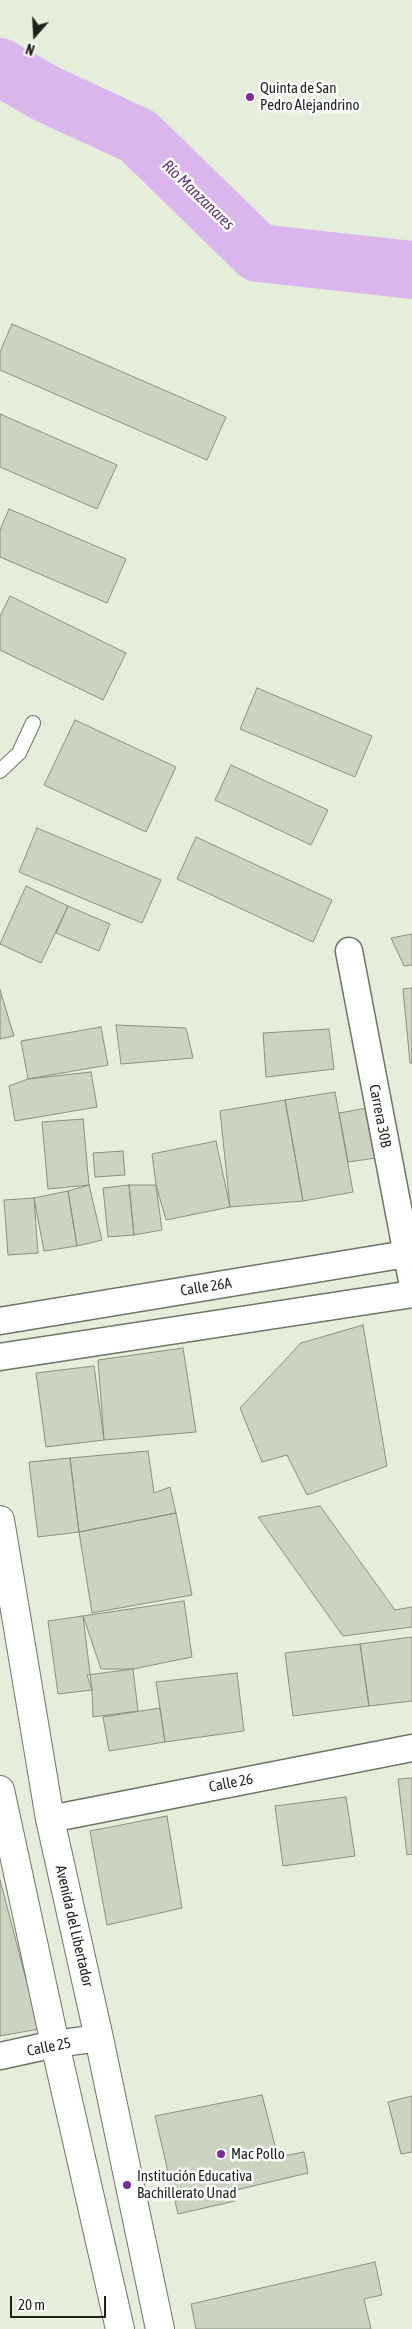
<!DOCTYPE html>
<meta charset="utf-8">
<style>
body{margin:0}
#map{position:relative;width:412px;height:2329px;overflow:hidden;background:#e4eeda;font-family:"Asap Condensed",sans-serif}
canvas{display:block}
.north{position:absolute;left:10px;top:10px;width:50px;height:50px;-webkit-text-stroke:4px #fff;paint-order:stroke;rotate:199deg;font-size:14px;font-weight:700;line-height:20px;text-align:center;color:#1f221b}
.north::after{content:'';display:block;margin:auto;width:18px;height:22px;background:#1f221b;clip-path:polygon(50% 0,100% 100%,50% 72%,0 100%)}
.scale{position:absolute;left:10px;top:2296px;width:96px;height:22px;box-sizing:border-box;border:2px solid #1f221b;border-top:0;padding-left:6px;font-size:15px;line-height:18px;white-space:nowrap;color:#1f221b;-webkit-text-stroke:4px #fff;paint-order:stroke}
</style>
<div id="map">
<canvas width="412" height="2329"></canvas>
<div class="north">N</div>
<div class="scale">20 m</div>
</div>
<script>
const context = document.querySelector('canvas').getContext('2d');
context.lineJoin = 'round';
function poly(rows) {
  const path = new Path2D();
  for (const r of rows) {
    path.moveTo(r[0], r[1]);
    for (let i = 2; i < r.length; i += 2) path.lineTo(r[i], r[i + 1]);
  }
  return path;
}
function strokePath(path, color, width, dash) {
  context.strokeStyle = color;
  context.lineWidth = width;
  context.lineCap = dash ? 'butt' : 'round';
  context.setLineDash(dash || []);
  context.stroke(path);
}
function fillPath(path, color) {
  context.fillStyle = color;
  context.fill(path, 'evenodd');
}
function write(font, color, halo, rows, align = 'center') {
  context.font = font + ' "Asap Condensed",sans-serif';
  context.lineWidth = 5;
  context.setLineDash([]);
  context.textBaseline = 'middle';
  context.strokeStyle = halo;
  context.fillStyle = color;
  for (const [text, x, y, turn = 0] of rows) {
    context.save();
    context.translate(x, y);
    context.rotate((+turn || 0) * Math.PI / 180);
    context.textAlign = isNaN(turn) ? turn : align;
    if (halo) context.strokeText(text, 0, 0);
    context.fillText(text, 0, 0);
    context.restore();
  }
}
strokePath(poly([
 [0,67,45,93,138,136,258,253,412,270]
]), '#dbb6ec', 58);
const building = poly([
 [12,324,226,417,207,460,0,370,0,352,12,324],
 [0,414,117,465,97,509,0,467,0,414],
 [9,509,126,559,107,603,0,557,0,530,9,509],
 [10,596,126,653,103,700,0,650,0,616,10,596],
 [257,688,372,736,355,777,240,729,257,688],
 [75,720,176,767,146,832,44,785,75,720],
 [231,765,328,810,311,845,215,800,231,765],
 [37,828,161,880,142,923,19,872,37,828],
 [196,837,332,900,313,942,177,879,196,837],
 [26,886,68,906,41,963,0,944,26,886],
 [68,906,110,924,99,951,56,933,68,906],
 [412,934,412,965,404,966,391,938,412,934],
 [412,988,412,1063,410,1063,403,989,412,988],
 [0,990,14,1036,0,1039,0,990],
 [116,1025,186,1028,193,1058,121,1064,116,1025],
 [101,1027,108,1065,28,1079,21,1041,101,1027],
 [329,1029,334,1069,266,1077,263,1033,329,1029],
 [91,1072,97,1107,15,1121,9,1086,28,1079,91,1072],
 [335,1092,353,1192,303,1201,285,1100,335,1092],
 [285,1100,303,1201,230,1207,220,1111,285,1100],
 [367,1108,376,1158,348,1162,339,1113,367,1108],
 [83,1119,89,1185,48,1189,42,1122,83,1119],
 [216,1141,230,1207,166,1220,156,1185,152,1154,216,1141],
 [123,1151,125,1175,95,1177,93,1153,123,1151],
 [89,1185,102,1240,77,1246,68,1191,89,1185],
 [129,1185,156,1185,162,1230,134,1235,129,1185],
 [129,1185,134,1235,108,1237,103,1188,129,1185],
 [68,1191,77,1246,44,1251,34,1198,68,1191],
 [34,1198,38,1253,8,1255,4,1200,34,1198],
 [363,1325,387,1466,307,1495,287,1455,262,1462,240,1408,301,1343,363,1325],
 [183,1348,196,1432,104,1440,98,1360,183,1348],
 [94,1366,104,1440,46,1447,36,1373,94,1366],
 [148,1451,154,1493,170,1487,176,1513,79,1532,70,1458,148,1451],
 [70,1458,79,1532,38,1537,29,1462,70,1458],
 [320,1506,395,1610,412,1607,412,1627,343,1636,258,1517,320,1506],
 [176,1513,192,1595,92,1613,79,1532,176,1513],
 [184,1601,192,1657,133,1669,101,1669,83,1616,184,1601],
 [83,1616,92,1690,58,1694,48,1621,83,1616],
 [412,1637,412,1701,369,1706,360,1644,412,1637],
 [360,1644,369,1706,293,1716,285,1653,360,1644],
 [133,1669,138,1711,93,1717,92,1690,87,1675,133,1669],
 [237,1673,244,1731,165,1742,156,1682,237,1673],
 [160,1708,165,1742,109,1751,103,1717,160,1708],
 [412,1778,412,1854,407,1855,398,1779,412,1778],
 [346,1797,355,1856,283,1866,275,1806,346,1797],
 [167,1816,182,1908,107,1925,90,1831,167,1816],
 [0,1880,39,2029,0,2036,0,1880],
 [262,2095,278,2157,304,2152,308,2173,232,2191,235,2201,178,2214,155,2116,262,2095],
 [412,2096,412,2152,401,2154,388,2102,412,2096],
 [375,2262,382,2295,364,2299,371,2329,196,2329,191,2304,375,2262]
]);
fillPath(building, '#cad4c1');
strokePath(building, '#899280', 1);
const lane = poly([
 [0,771,19,753,33,723]
]);
const street = poly([
 [349,951,412,1281],
 [0,1321,412,1253],
 [0,1357,412,1294],
 [50,1819,412,1748],
 [0,2056,55,2044,99,2038]
]);
const secondary = poly([
 [0,1520,50,1819,99,2038,160,2329],
 [0,1790,55,2044,120,2329]
]);
strokePath(lane, '#6d7664', 16);
strokePath(street, '#6d7664', 29);
strokePath(secondary, '#6d7664', 30);
strokePath(lane, '#fff', 14);
strokePath(street, '#fff', 26);
strokePath(secondary, '#fff', 28);
for (const [x, y, r, color] of [
 [250,97,5,"#7c2b9b"],
 [221,2154,5,"#7c2b9b"],
 [127,2185,5,"#7c2b9b"]
]) {
  const dot = new Path2D();
  dot.arc(x, y, r, 0, 2 * Math.PI);
  context.fillStyle = color;
  context.fill(dot);
  strokePath(dot, '#fff', 2);
}
write('15px', '#1f221b', '#fff', [
 ["Quinta de San",260,88],
 ["Pedro Alejandrino",260,105],
 ["Mac Pollo",231,2154],
 ["Institución Educativa",137,2176],
 ["Bachillerato Unad",137,2193]
], 'left');
write('15px', '#1f221b', '#fff', [
 ["Carrera 30B",380,1116,79],
 ["Calle 26A",206,1287,-9],
 ["Calle 26",231,1783,-11],
 ["Avenida del Libertador",74,1926,77],
 ["Calle 25",49,2047,-11]
]);
write('italic 16px', '#603373', '#fff', [
 ["Río Manzanares",198,195,44]
]);
</script>
